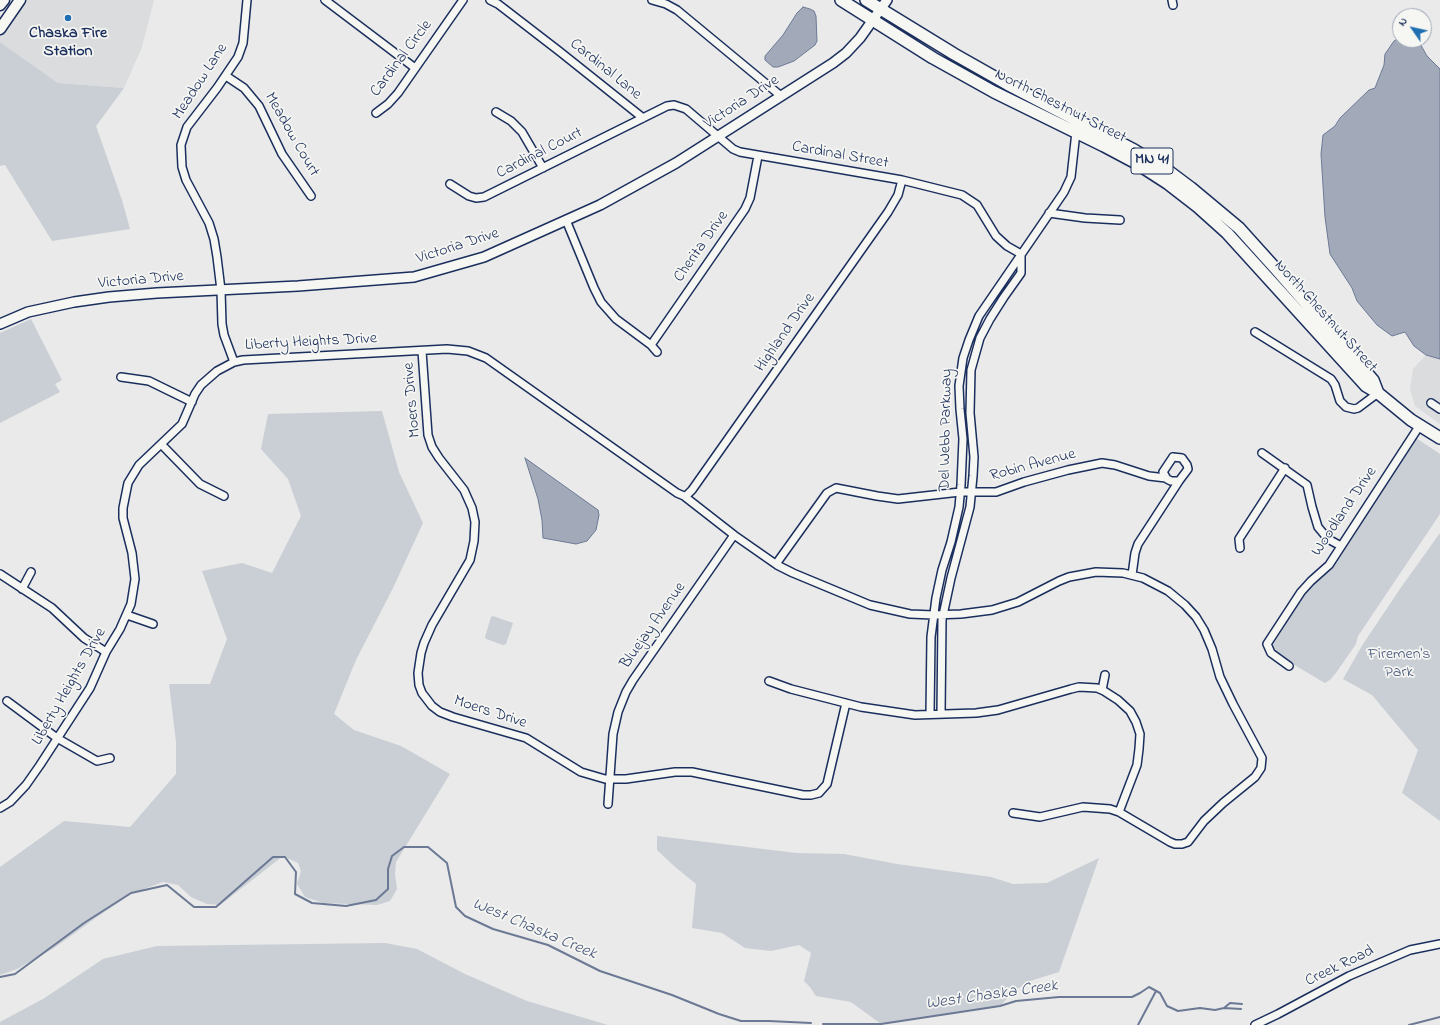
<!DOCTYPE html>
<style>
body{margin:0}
#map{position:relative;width:1440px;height:1025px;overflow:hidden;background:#e9eae9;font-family:"Indie Flower",sans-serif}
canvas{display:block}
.north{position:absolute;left:1392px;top:8px;width:40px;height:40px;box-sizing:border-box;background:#f6f6f2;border:1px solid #9ea6b7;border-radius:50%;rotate:304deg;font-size:11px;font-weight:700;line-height:16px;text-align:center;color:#1b2f5e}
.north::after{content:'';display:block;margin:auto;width:14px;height:18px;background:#1f6fb2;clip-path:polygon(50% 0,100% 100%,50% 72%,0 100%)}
</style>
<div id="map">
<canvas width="1440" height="1025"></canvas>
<div class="north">N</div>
</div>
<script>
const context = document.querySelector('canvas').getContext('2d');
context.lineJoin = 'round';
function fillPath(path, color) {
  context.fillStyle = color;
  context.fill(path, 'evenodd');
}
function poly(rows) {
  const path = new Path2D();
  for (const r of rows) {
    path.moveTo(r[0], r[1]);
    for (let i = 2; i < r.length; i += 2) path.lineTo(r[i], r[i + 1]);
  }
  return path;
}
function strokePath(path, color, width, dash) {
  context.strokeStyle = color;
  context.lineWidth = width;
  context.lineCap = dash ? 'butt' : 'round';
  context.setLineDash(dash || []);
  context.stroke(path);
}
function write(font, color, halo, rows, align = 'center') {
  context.font = font + ' "Indie Flower",sans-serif';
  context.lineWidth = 3.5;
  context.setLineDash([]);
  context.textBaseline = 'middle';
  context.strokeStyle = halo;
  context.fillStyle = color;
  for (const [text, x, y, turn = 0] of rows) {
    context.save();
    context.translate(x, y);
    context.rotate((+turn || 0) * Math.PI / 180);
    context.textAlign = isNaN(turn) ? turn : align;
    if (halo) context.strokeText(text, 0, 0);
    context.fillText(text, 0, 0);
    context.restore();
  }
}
fillPath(poly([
 [26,0,154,0,142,47,124,88,58,83,0,42,0,35],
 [1426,355,1440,359,1440,424,1415,406,1410,389,1413,369]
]), '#dadcde');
fillPath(poly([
 [0,42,58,83,124,88,96,126,122,200,130,229,52,241,5,165,0,166],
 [31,319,62,380,55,384,60,392,0,423,0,333],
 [382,411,399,472,423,523,393,588,356,660,334,714,354,730,401,746,450,774,396,862,395,874,397,889,390,901,377,905,323,903,305,897,297,884,301,871,298,863,283,856,220,905,207,904,191,897,178,885,163,882,133,893,97,917,54,948,17,969,0,975,0,867,64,821,130,827,176,774,176,742,169,684,210,684,227,639,202,571,242,563,272,573,301,516,288,479,261,449,268,414],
 [1416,438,1440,454,1440,514,1358,636,1356,644,1338,670,1331,679,1325,683,1274,653,1272,646,1307,590,1331,570,1337,562],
 [1440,533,1440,821,1402,793,1418,750,1372,695,1343,679,1363,644,1402,586],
 [493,616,513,623,506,644,503,645,486,639,485,637,491,617],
 [657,836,796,853,844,854,897,864,991,877,1013,884,1047,883,1099,858,1059,972,1030,981,1014,991,1000,1006,881,1024,851,1002,816,996,810,987,804,981,811,953,799,945,771,951,745,948,722,933,692,928,696,884,674,866,657,850],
 [385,943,417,949,465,974,527,1001,608,1025,0,1025,0,1022,43,999,103,959,157,946]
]), '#caced5');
const water = poly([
 [803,7,810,9,814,11,816,16,817,41,815,45,794,61,778,67,773,67,765,60,765,56,783,35,797,13,803,7],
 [1400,32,1400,40,1418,40,1427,56,1440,69,1440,359,1426,355,1414,346,1405,332,1392,336,1377,325,1357,301,1352,288,1330,254,1325,217,1321,154,1323,135,1335,126,1340,118,1369,90,1375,88,1384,65,1385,54,1394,41,1399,38,1400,32],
 [525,458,598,510,599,515,596,530,587,541,576,544,543,538,542,520,538,499,525,458]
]);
fillPath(water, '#a2aaba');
strokePath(water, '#6c7995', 1);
strokePath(poly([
 [0,977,15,974,84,923,131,893,167,885,194,907,216,907,273,857,285,857,296,872,295,894,312,903,346,906,376,900,388,889,388,869,392,856,404,847,428,847,447,863,456,907,465,916,493,929,548,945,600,971,672,995,719,1014,741,1021,769,1021,811,1023],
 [1224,1008,1230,1003,1242,1004],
 [823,1024,881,1024,1000,1006,1016,1001,1059,997,1132,997,1140,993,1149,987,1160,993,1167,1006,1178,1011,1200,1008,1215,1010,1224,1008,1241,1009],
 [1138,1025,1156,991],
 [1409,1025,1440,1017]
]), '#6c7995', 2);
const minor = poly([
 [325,0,415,68],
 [490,0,498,4,559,51,643,118],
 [652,0,666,4,677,10,781,96],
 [1172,0,1173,5],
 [226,76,244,88,259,106,282,154,311,196],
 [496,112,511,121,522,132,543,168],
 [376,113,388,104,398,93,463,0],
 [450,184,469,196,476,198,484,197,667,106,674,105,686,109,733,149,740,152,902,180,962,195,977,205,996,236,1007,246,1021,254],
 [1049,213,1085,218,1120,220],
 [566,220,594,288,601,302,616,319,651,345,657,352],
 [1255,332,1331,379,1335,385,1340,401,1346,407,1354,409,1358,408,1378,393],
 [651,345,745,209,750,198,758,156],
 [422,351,428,435,432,447,439,458,464,490,472,508,475,522,474,541,470,560,432,625,424,643,421,653,418,673,419,685,422,693,432,706,440,712,453,717,526,738,581,772,605,779,626,779,675,772,692,772,803,795,811,795,819,793,827,784,846,703],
 [234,362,224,335,222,324,221,290,217,257,214,239,209,223,186,180,182,167,181,145,187,127,217,88,238,57,243,43,247,0],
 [121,377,149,381,192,402],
 [1431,403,1440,409],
 [161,444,200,484,224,496],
 [1262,453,1307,485,1312,507,1318,527,1328,539,1341,546],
 [1173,457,1182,458,1187,465,1188,469,1179,481,1171,481,1167,479,1163,472,1173,457],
 [684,496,687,495,692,490,888,212,898,195,902,180],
 [734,535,777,565,793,573,870,605,910,614,933,615,961,614,992,610,1018,602,1059,581,1069,577,1096,572,1123,573,1143,578,1168,591,1185,605,1196,617,1204,630,1212,649,1220,677,1233,704,1262,758,1261,768,1255,777,1223,803,1204,821,1188,842,1182,844,1175,844,1170,842,1119,812,1110,809,1083,807,1040,817,1013,813],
 [1240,548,1239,539,1285,468],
 [776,564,827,493,836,488,877,496,898,499,960,492,996,492,1024,482,1068,470,1102,463,1115,465,1149,476,1166,478],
 [0,574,52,608,84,638,106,652],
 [1132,575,1135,553,1138,544,1179,481],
 [22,589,31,572],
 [127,615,153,624],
 [1289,666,1271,653,1267,644,1301,592,1311,581,1329,565,1420,425],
 [769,681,791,689,861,707,915,715,976,713,998,710,1071,689,1079,687,1097,688,1104,691,1118,700,1130,711,1136,722,1140,734,1139,749,1137,765,1119,812],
 [1102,690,1105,675],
 [7,701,57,738,97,761,110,758],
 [930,714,931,637,936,598,942,570,951,542,959,507,961,485,963,439,960,409,959,386,963,358,969,340,979,316,1064,192,1071,177,1076,132],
 [941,714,942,620,951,578,970,507,973,476,974,457,970,413,971,370,980,338,990,319,1004,297,1021,273,1021,255],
 [0,808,10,802,26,785,40,765,90,688,106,652,120,629,131,604,135,579,132,553,123,518,123,508,128,483,139,465,182,424,195,394,201,385,217,371,234,362,243,360,447,349,468,351,486,358,677,493,684,496,734,535,633,680,626,692,618,712,613,734,608,804],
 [1255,1025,1278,1014,1349,976,1410,950,1440,944]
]);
const tertiary = poly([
 [0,324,28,312,74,302,109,297,157,293,298,286,414,277,484,257,600,205,676,163,833,63,846,53,860,38,887,0]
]);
const secondary = poly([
 [0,5,4,0],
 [0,29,20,0]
]);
const primary = poly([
 [841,0,933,58,994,92,1104,146,1136,163,1167,183,1198,207,1227,233,1366,386,1378,393,1411,420,1440,438],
 [866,0,954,54,1007,84,1134,150,1167,170,1191,188,1239,228,1275,268,1373,380,1378,393]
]);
strokePath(minor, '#1b2f5e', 10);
strokePath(tertiary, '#1b2f5e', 12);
strokePath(secondary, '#1b2f5e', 13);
strokePath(primary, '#1b2f5e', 14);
strokePath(minor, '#f6f6f2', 7);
strokePath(tertiary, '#f6f6f2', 9);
strokePath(secondary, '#f6f6f2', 10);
strokePath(primary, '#f6f6f2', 11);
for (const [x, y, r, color] of [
 [68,18,4,"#1f6fb2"]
]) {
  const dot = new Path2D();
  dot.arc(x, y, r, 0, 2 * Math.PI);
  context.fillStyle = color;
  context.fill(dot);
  strokePath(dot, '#f6f6f2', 1.5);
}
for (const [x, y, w] of [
 [1152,161,42]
]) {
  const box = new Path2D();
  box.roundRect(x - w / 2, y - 13, w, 26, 3);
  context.fillStyle = '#f6f6f2';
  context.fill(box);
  strokePath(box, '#1b2f5e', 1);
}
write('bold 15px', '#1b2f5e', null, [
 ["MN 41",1152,161]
]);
write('bold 16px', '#1b2f5e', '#f6f6f2', [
 ["Chaska Fire",68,34],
 ["Station",68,52]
]);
write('16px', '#1b2f5e', '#f6f6f2', [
 ["Cardinal Circle",402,59,-53],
 ["Cardinal Lane",605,70,39],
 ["Meadow Lane",201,82,-57],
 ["Victoria Drive",742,103,-33],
 ["North Chestnut Street",1060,107,27],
 ["Meadow Court",291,135,60],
 ["Cardinal Court",540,154,-27],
 ["Cardinal Street",840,156,10],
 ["Victoria Drive",458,247,-18],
 ["Cherita Drive",702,247,-55],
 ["Victoria Drive",141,281,-5],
 ["North Chestnut Street",1325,317,48],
 ["Highland Drive",786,333,-55],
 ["Liberty Heights Drive",311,343,-3],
 ["Moers Drive",413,400,-95],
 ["Del Webb Parkway",947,430,-89],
 ["Robin Avenue",1033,466,-15],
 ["Woodland Drive",1345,512,-56],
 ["Bluejay Avenue",654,626,-55],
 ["Liberty Heights Drive",70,687,-60],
 ["Moers Drive",490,713,18],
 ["Creek Road",1340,967,-26]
]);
write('16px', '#47577c', '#f6f6f2', [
 ["Firemen's",1399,655],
 ["Park",1399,673]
]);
write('italic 17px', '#44547a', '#f6f6f2', [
 ["West Chaska Creek",534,930,23],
 ["West Chaska Creek",992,996,-8]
]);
</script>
